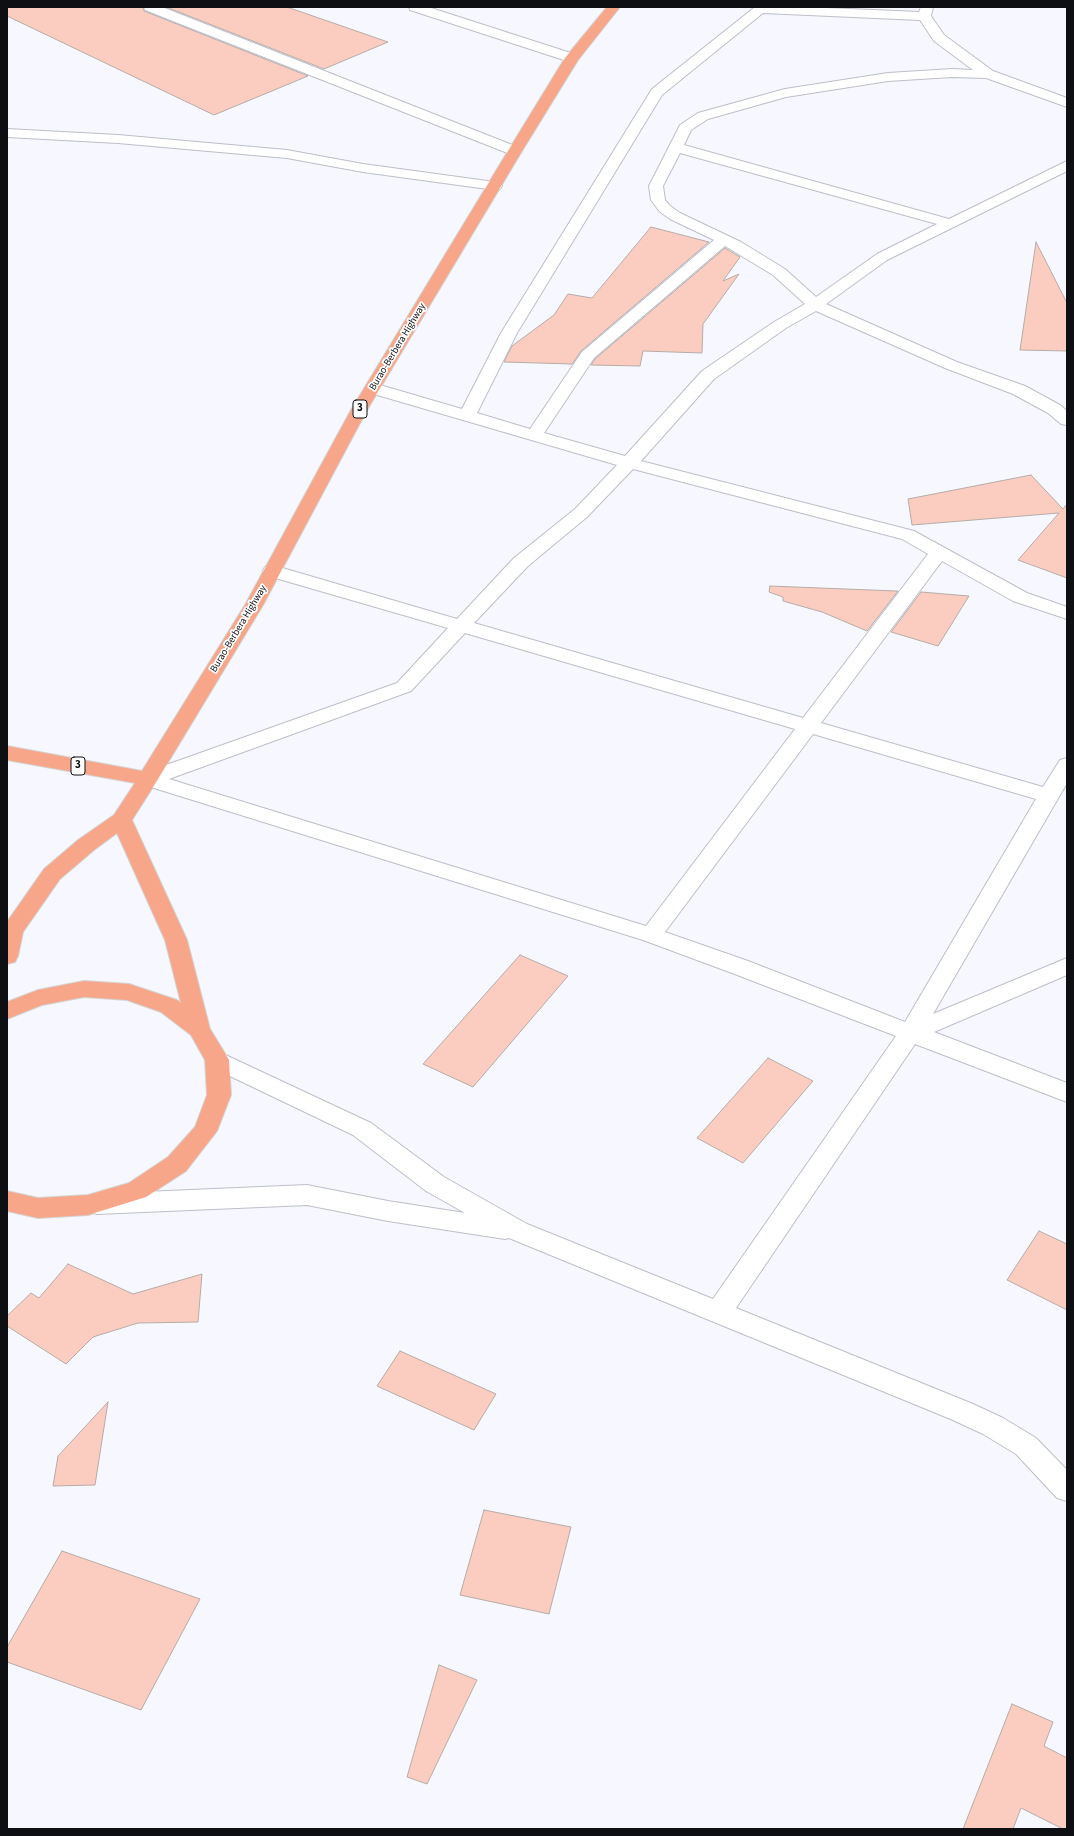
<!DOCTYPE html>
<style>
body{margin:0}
#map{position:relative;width:1074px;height:1836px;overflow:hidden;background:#f7f8ff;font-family:"Source Sans 3",sans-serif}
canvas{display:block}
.frame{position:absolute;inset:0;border:8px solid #0e0f12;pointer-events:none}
</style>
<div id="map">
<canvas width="1074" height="1836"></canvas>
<div class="frame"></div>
</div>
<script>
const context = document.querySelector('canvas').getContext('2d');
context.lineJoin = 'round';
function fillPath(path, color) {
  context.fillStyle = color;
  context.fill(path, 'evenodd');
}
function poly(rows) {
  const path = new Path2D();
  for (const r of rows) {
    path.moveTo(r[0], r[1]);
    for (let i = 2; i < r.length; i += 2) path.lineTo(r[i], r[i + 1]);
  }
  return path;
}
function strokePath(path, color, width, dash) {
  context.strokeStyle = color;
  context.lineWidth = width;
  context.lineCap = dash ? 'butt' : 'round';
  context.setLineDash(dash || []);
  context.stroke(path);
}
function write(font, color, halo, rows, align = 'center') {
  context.font = font + ' "Source Sans 3",sans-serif';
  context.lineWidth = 3.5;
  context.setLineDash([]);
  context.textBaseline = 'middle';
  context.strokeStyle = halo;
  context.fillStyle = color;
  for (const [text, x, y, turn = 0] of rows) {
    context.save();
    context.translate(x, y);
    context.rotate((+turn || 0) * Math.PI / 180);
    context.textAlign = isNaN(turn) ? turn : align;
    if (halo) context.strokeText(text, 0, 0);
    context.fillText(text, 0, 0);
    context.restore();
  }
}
const building = poly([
 [7,7,143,7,144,11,308,76,214,115,7,16,7,7],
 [166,7,287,7,388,42,324,69,166,7],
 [651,227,709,242,581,351,572,364,504,362,512,346,554,315,568,294,592,298,651,227],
 [1036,242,1067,303,1067,351,1020,350,1036,242],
 [725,248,740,257,723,281,739,274,703,324,702,353,643,351,640,366,591,365,595,359,725,248],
 [1031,475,1063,509,1067,504,1067,578,1018,560,1059,513,912,525,908,499,1031,475],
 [770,586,896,591,898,591,867,631,822,612,783,601,783,597,769,592,770,586],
 [921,592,969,596,938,646,891,632,921,592],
 [520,955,568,976,473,1087,423,1064,520,955],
 [768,1058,813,1081,743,1163,697,1138,768,1058],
 [1039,1231,1067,1244,1067,1310,1007,1280,1039,1231],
 [68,1264,133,1294,202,1274,198,1322,138,1323,93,1337,66,1364,7,1326,7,1316,31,1293,39,1298,68,1264],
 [400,1351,496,1394,474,1430,377,1386,400,1351],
 [108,1402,95,1485,53,1486,58,1456,108,1402],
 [484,1510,571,1527,549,1614,460,1595,484,1510],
 [62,1551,200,1599,141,1710,7,1662,7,1647,62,1551],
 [439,1665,477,1680,427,1784,407,1777,439,1665],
 [1012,1704,1053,1722,1044,1746,1067,1758,1067,1829,1063,1829,1021,1808,1013,1829,963,1829,1012,1704]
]);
fillPath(building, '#fbcdc1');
strokePath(building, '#b6aba7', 1);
const minor = poly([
 [144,7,162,7,520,148,522,151,520,154,515,155,510,154,145,10,144,7],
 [409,7,428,7,577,55,579,58,577,61,572,62,567,61,410,10,409,7],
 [755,7,804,7,919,12,921,7,933,7,931,16,944,35,993,71,1067,98,1067,107,986,78,952,77,888,81,786,97,708,119,691,130,684,145,949,219,1067,161,1067,171,887,260,826,304,957,362,1025,386,1060,405,1067,411,1067,425,1061,424,1048,413,1013,394,945,368,816,311,786,328,714,379,641,461,914,531,1027,593,1067,607,1067,619,1013,601,942,561,821,723,1043,787,1060,760,1067,758,1067,783,933,1014,1067,958,1067,975,934,1032,1067,1083,1067,1102,915,1044,736,1308,973,1404,1003,1418,1036,1438,1067,1470,1067,1501,1057,1498,1016,1454,983,1434,953,1420,509,1238,505,1239,388,1221,307,1205,97,1214,88,1211,85,1204,88,1197,97,1194,307,1185,388,1201,465,1213,426,1191,353,1135,209,1066,205,1060,209,1054,217,1051,371,1123,444,1177,527,1224,713,1299,896,1036,732,973,643,940,141,784,138,779,141,774,397,683,448,628,265,575,263,571,265,567,272,565,279,567,457,619,514,558,575,509,617,465,367,392,365,388,367,384,373,383,462,409,501,333,652,89,755,7],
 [763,13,920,20,934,41,973,70,952,69,888,73,785,89,698,113,680,125,649,186,651,200,660,212,670,219,714,240,582,352,530,429,477,413,517,333,662,95,763,13],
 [680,153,937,224,877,254,816,297,785,269,741,242,680,213,670,206,665,200,663,186,680,153],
 [725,246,773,275,805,304,774,322,702,371,625,456,544,433,594,358,725,246],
 [633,469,902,539,928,554,803,718,474,623,528,566,587,517,633,469],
 [465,633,795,729,646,926,169,779,411,691,465,633],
 [813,734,1036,799,905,1022,748,961,665,932,813,734],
 [7,129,118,135,287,150,363,164,495,182,500,183,502,186,500,189,495,190,363,172,287,158,118,143,7,137,7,129]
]);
const highway = poly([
 [607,7,620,7,578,60,522,151,367,410,263,605,158,779,132,820,187,940,210,1029,229,1060,231,1095,217,1131,186,1171,146,1197,88,1215,38,1218,7,1211,7,1191,38,1198,88,1195,129,1183,168,1157,195,1127,207,1095,205,1060,191,1035,161,1012,127,1000,84,997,42,1005,7,1019,7,1002,38,990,84,981,129,984,177,1000,181,1003,165,940,117,833,94,850,60,879,23,932,18,956,15,962,7,964,7,922,44,869,78,840,114,815,135,783,7,760,7,746,142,771,245,605,351,410,508,151,565,58,607,7]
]);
strokePath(minor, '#bcbec9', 2);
strokePath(highway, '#d4d4d4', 2);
fillPath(minor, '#fff');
fillPath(highway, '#f7a68a');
write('10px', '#0e0f12', '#fff', [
 ["Burao-Berbera Highway",398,347,-59],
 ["Burao-Berbera Highway",239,629,-59]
]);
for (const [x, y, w] of [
 [360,409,14],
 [78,766,14]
]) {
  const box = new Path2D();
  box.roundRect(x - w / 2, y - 9, w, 18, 3);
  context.fillStyle = '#fff';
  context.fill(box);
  strokePath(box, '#0e0f12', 1);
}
write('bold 11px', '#0e0f12', null, [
 ["3",360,409],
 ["3",78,766]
]);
</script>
